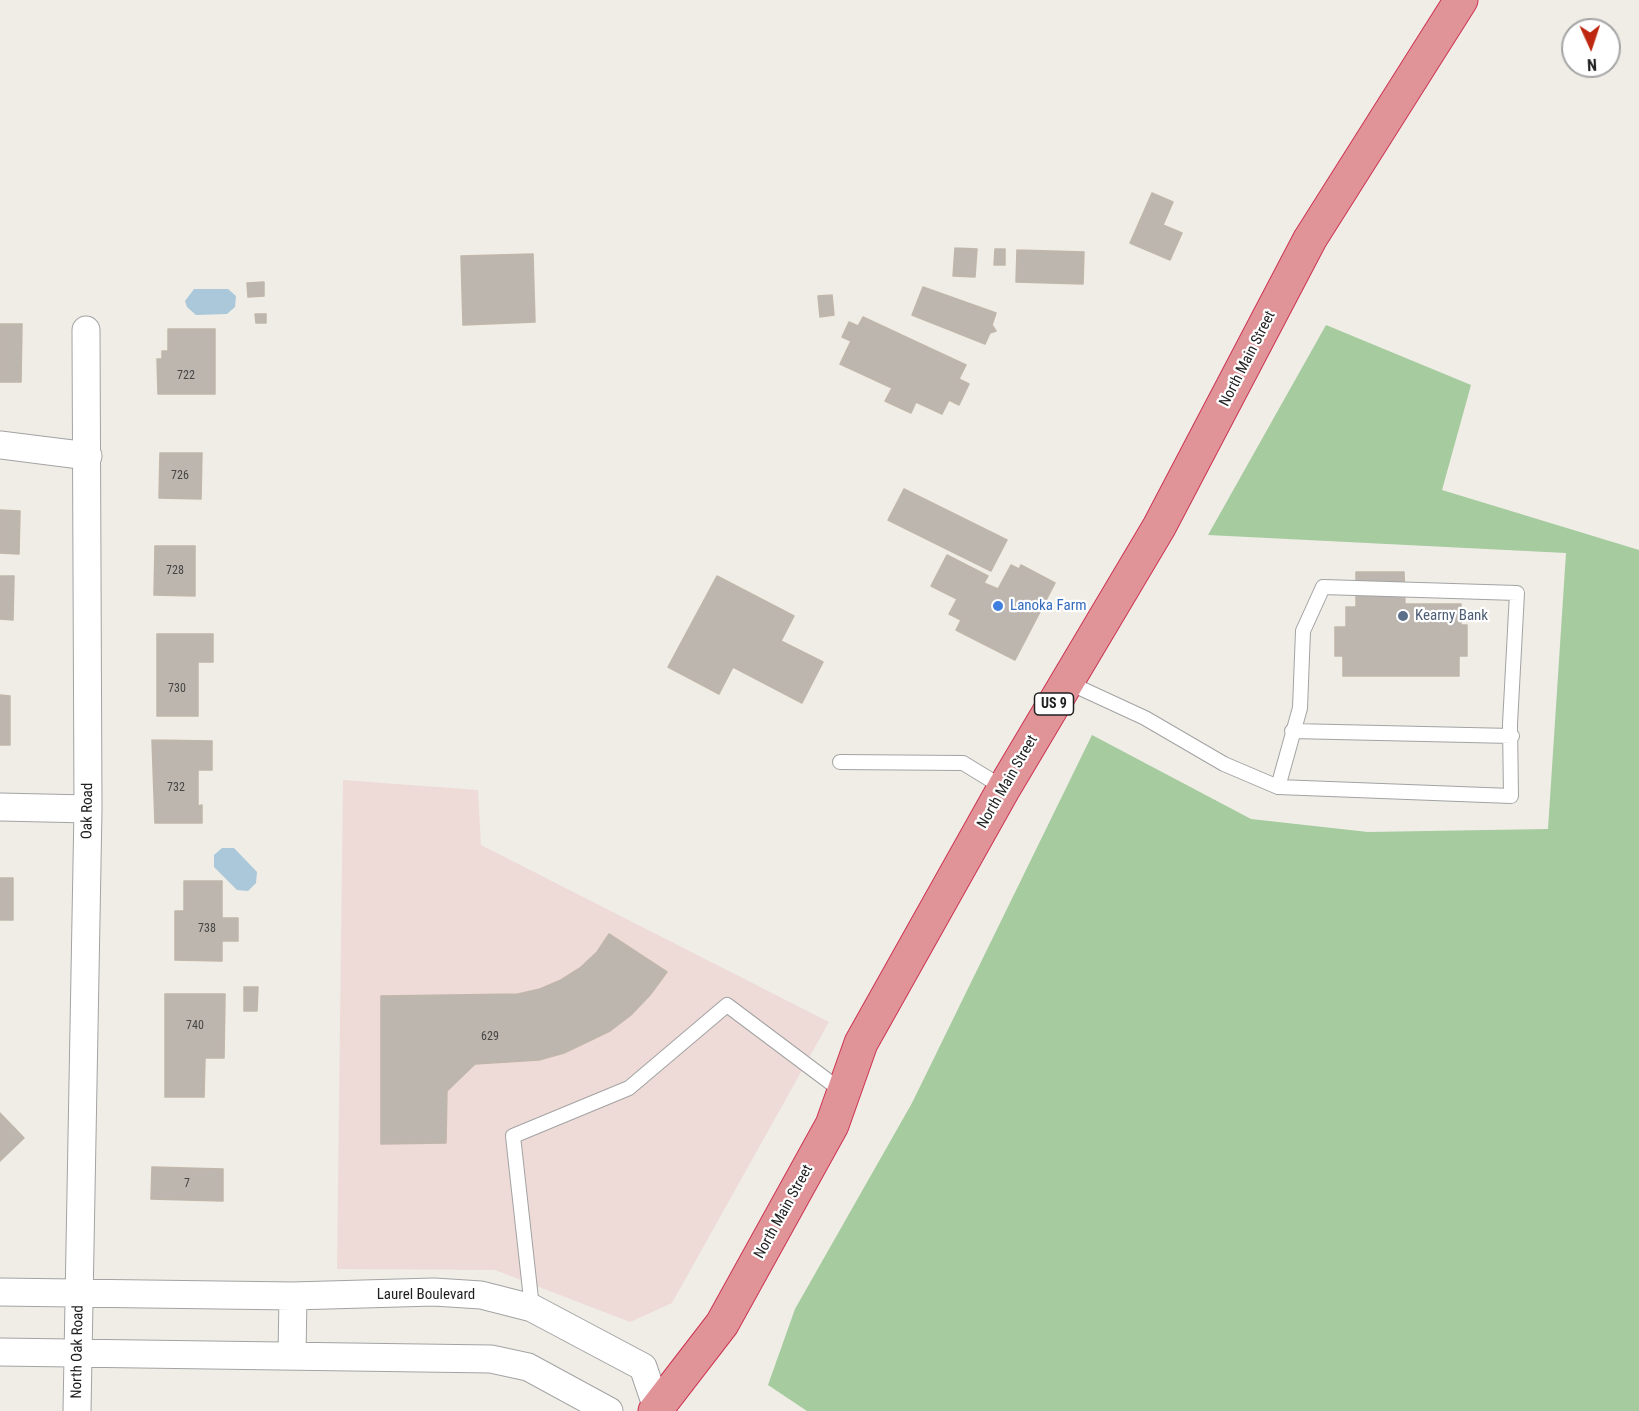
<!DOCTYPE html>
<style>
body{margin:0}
#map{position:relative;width:1639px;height:1411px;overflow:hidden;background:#efede6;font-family:"Roboto Condensed",sans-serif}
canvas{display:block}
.north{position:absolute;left:1561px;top:18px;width:60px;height:60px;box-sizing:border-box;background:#fff;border:2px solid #a5a5a5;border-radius:50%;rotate:177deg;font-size:16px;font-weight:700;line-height:24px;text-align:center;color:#1f1f1f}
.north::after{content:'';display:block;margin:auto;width:21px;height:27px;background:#be2710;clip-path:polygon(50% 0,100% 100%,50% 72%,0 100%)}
</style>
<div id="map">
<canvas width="1639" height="1411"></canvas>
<div class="north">N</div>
</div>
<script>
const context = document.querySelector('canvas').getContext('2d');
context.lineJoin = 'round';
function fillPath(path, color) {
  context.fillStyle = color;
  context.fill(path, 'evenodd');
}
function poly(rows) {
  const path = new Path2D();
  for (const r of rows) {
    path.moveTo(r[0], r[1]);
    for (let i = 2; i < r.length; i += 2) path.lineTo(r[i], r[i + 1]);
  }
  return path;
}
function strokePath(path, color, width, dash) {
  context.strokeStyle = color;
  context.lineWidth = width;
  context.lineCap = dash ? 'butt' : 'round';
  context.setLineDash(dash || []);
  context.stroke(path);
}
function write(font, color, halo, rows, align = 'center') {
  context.font = font + ' "Roboto Condensed",sans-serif';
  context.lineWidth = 4.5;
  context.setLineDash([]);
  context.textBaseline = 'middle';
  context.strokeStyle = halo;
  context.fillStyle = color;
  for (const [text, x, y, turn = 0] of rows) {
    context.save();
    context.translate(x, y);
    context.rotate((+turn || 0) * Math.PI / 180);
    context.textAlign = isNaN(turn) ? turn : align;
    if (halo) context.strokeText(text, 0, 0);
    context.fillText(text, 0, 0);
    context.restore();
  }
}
fillPath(poly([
 [343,780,478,790,481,845,829,1022,672,1303,630,1322,495,1270,337,1269]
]), '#eedbd7');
fillPath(poly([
 [1326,325,1471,385,1442,490,1639,550,1639,1411,807,1411,768,1385,795,1309,912,1103,1092,735,1251,819,1368,832,1548,829,1566,553,1208,535]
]), '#a5cb9e');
fillPath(poly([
 [194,289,228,289,236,296,235,307,227,314,196,315,187,307,185,301],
 [222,848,234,848,257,872,256,883,248,891,237,890,214,867,214,855]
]), '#aac8d9');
const building = poly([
 [1152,193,1173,202,1163,225,1182,233,1170,260,1130,243,1152,193],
 [955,248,977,249,975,277,953,276,955,248],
 [995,249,1005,249,1005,265,994,265,995,249],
 [1017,250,1084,252,1083,284,1016,282,1017,250],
 [533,254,535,322,463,325,461,256,533,254],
 [264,282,264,296,248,297,247,283,264,282],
 [923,287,996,313,992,325,996,331,990,333,985,344,912,315,923,287],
 [832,295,834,315,820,317,818,296,832,295],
 [255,314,266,314,266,323,256,323,255,314],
 [863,317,966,365,959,379,969,384,959,405,949,400,942,414,916,402,911,413,885,401,892,388,840,364,851,341,842,337,849,322,858,326,863,317],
 [0,324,22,324,21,382,0,382,0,324],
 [168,329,215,329,215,394,158,394,157,359,162,359,162,351,168,351,168,329],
 [160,453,202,453,201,499,159,498,160,453],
 [904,489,1007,540,991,571,888,520,904,489],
 [0,510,20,511,19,554,0,553,0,510],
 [155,546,195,546,195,596,154,595,155,546],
 [947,555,988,576,984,583,998,589,1011,565,1019,569,1021,565,1055,583,1015,660,956,630,961,620,949,614,957,599,931,586,947,555],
 [1356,572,1404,572,1405,604,1461,604,1461,625,1467,625,1467,656,1459,656,1459,676,1343,676,1343,656,1335,656,1335,627,1346,627,1346,607,1356,607,1356,572],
 [0,576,14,576,13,620,0,619,0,576],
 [717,576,794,616,781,641,823,662,802,703,733,667,719,694,668,667,717,576],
 [157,634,213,634,213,662,198,662,198,716,157,716,157,634],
 [0,695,10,696,10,745,0,745,0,695],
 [152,740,212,741,212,770,198,770,198,806,202,805,202,823,155,823,152,740],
 [0,878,13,878,13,920,0,920,0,878],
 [184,881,222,881,222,918,238,918,238,941,222,941,222,961,175,960,175,911,184,911,184,881],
 [609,934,667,972,650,995,631,1015,610,1031,564,1053,539,1060,475,1064,447,1091,446,1143,381,1144,381,996,518,994,540,989,561,980,580,968,597,952,609,934],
 [244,987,258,987,257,1011,244,1011,244,987],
 [165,994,225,994,224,1058,205,1058,204,1097,165,1097,165,994],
 [0,1113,24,1138,0,1161,0,1113],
 [152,1167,223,1169,223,1201,151,1199,152,1167]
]);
fillPath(building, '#bcb6af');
strokePath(building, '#c0b6aa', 1.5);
const lane = poly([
 [1067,682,1145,718,1224,764,1278,787,1511,796,1510,724,1517,593,1323,587,1303,631,1300,708,1278,787],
 [1292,731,1512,736],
 [840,762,963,763,1004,788],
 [532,1308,513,1136,629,1088,727,1005,843,1092]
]);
const street = poly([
 [0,445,88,456],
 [0,807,88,809],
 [0,1292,293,1296,434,1292,481,1295,532,1308,643,1367,657,1408],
 [0,1352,491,1359,528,1367,609,1411],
 [292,1355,293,1296],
 [77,1411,88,809,86,330]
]);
const highway = poly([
 [655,1411,722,1324,832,1125,861,1043,1004,788,1159,527,1310,239,1461,0]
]);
strokePath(lane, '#a3a3a3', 16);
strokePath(street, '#a3a3a3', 29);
strokePath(highway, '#cd3353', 35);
strokePath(lane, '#fff', 14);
strokePath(street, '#fff', 27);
strokePath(highway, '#e09498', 33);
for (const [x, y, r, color] of [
 [998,606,6,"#3f7fe0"],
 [1403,616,6,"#5c6f8a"]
]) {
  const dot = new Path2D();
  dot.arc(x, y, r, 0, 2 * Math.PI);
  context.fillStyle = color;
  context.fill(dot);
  strokePath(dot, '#fff', 2);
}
write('12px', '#464543', null, [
 ["722",186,376],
 ["726",180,476],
 ["728",175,571],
 ["730",177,689],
 ["732",176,788],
 ["738",207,929],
 ["740",195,1026],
 ["629",490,1037],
 ["7",187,1184]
]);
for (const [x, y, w] of [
 [1054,704,39]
]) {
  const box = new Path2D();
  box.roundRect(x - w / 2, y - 11, w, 22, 4.5);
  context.fillStyle = '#fff';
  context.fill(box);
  strokePath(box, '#1f1f1f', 1.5);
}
write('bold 14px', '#1f1f1f', null, [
 ["US 9",1054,704]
]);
write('15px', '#1f1f1f', '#fff', [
 ["North Main Street",1248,359,-63],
 ["North Main Street",1008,782,-60],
 ["Oak Road",88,811,-89],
 ["North Main Street",784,1212,-61],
 ["Laurel Boulevard",426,1295],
 ["North Oak Road",78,1352,-89]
]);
write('15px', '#366cbe', '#fff', [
 ["Lanoka Farm",1010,606]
], 'left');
write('15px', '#4e5e75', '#fff', [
 ["Kearny Bank",1415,616]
], 'left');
</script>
